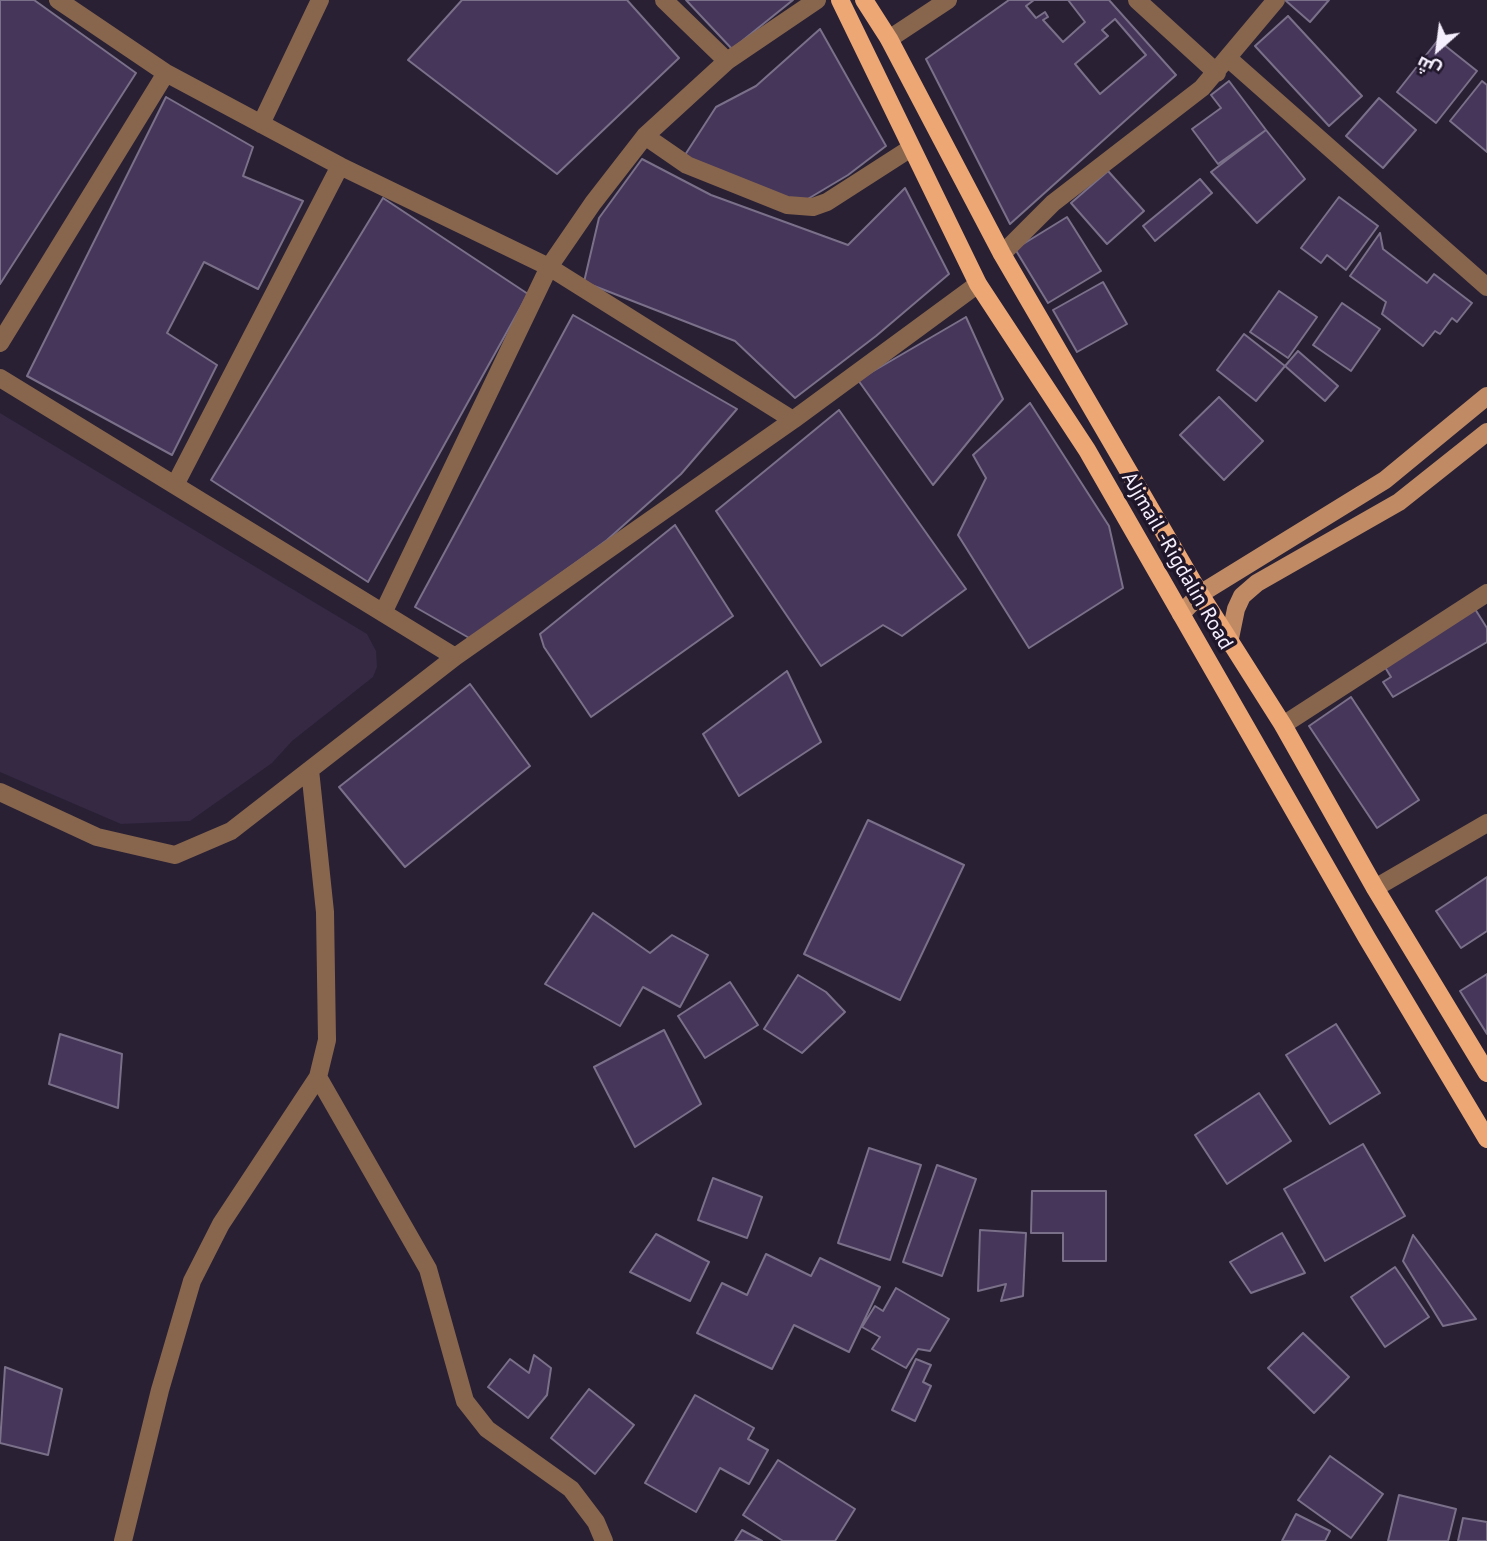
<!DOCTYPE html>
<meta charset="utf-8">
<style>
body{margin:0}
#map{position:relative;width:1487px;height:1541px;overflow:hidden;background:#292034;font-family:"PT Sans",Cairo,sans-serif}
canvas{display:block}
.north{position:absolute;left:1403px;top:14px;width:70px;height:70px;-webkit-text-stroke:5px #1f162a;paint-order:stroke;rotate:208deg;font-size:19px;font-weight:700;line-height:28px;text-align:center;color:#f5effd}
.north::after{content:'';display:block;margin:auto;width:24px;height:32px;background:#f5effd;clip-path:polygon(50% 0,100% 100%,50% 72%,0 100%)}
</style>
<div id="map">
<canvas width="1487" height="1541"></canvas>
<div class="north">ش</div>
</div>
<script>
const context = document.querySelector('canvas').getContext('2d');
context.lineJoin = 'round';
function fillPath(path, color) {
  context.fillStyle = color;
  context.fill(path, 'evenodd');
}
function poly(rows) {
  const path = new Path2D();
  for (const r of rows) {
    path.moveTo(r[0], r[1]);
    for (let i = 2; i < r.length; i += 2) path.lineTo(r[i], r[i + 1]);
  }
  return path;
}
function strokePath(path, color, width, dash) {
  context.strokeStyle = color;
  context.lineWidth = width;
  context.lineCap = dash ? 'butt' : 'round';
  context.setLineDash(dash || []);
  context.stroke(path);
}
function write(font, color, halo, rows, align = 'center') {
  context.font = font + ' "PT Sans",sans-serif';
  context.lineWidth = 7;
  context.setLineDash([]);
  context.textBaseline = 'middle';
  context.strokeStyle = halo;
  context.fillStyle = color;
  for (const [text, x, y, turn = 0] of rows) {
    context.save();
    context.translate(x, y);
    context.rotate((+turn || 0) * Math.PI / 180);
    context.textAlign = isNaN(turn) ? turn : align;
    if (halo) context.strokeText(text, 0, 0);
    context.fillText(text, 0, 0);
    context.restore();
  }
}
fillPath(poly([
 [0,413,367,634,376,651,377,667,373,677,292,741,272,763,190,821,121,824,0,772]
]), '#352943');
const building = poly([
 [0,0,34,0,136,73,0,284,0,0],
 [462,0,627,0,679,58,557,174,408,60,462,0],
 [686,0,793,0,732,49,686,0],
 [1009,0,1109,0,1176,75,1010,224,926,59,1009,0],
 [1034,0,1068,0,1085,22,1063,42,1043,20,1048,17,1045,12,1036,18,1026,6,1034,0],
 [1285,0,1329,0,1310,22,1285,0],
 [1288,16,1362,96,1329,126,1255,46,1288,16],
 [1115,19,1146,55,1100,94,1075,64,1108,36,1102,30,1115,19],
 [820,29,886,146,848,175,801,203,683,158,716,107,756,86,820,29],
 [1438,40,1477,71,1436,123,1397,92,1438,40],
 [1229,81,1266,130,1218,164,1192,129,1221,108,1211,95,1229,81],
 [1482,81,1487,85,1487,152,1450,121,1482,81],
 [166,97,253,147,243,176,303,201,258,289,204,262,167,333,217,365,172,455,27,376,166,97],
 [1379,98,1416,130,1383,168,1346,136,1379,98],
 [1266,130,1305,179,1257,223,1211,172,1266,130],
 [642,159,711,195,848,245,905,188,949,274,876,336,795,398,735,341,584,282,599,218,642,159],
 [1108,171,1144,211,1107,244,1071,203,1108,171],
 [1200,179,1212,193,1155,241,1143,226,1200,179],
 [1339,197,1378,226,1346,270,1327,255,1321,263,1301,248,1339,197],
 [383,198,528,294,368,582,211,480,383,198],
 [1067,217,1101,271,1048,303,1015,249,1067,217],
 [1380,233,1383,249,1427,283,1434,274,1472,303,1457,322,1452,318,1440,334,1435,331,1423,346,1382,314,1386,302,1350,276,1380,233],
 [1103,282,1127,324,1077,352,1053,310,1103,282],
 [1279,291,1317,317,1288,358,1250,332,1279,291],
 [1342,303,1380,329,1351,371,1313,345,1342,303],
 [573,315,737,409,681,474,607,540,471,639,415,607,573,315],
 [966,317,1003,399,933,485,858,380,966,317],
 [1244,334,1285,366,1256,401,1217,370,1244,334],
 [1298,351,1338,386,1325,401,1285,366,1298,351],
 [1219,397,1263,441,1224,480,1180,435,1219,397],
 [1030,403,1109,526,1123,588,1029,648,958,535,986,478,973,455,1030,403],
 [839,410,966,589,902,636,883,625,821,666,716,511,839,410],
 [675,525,733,616,591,717,544,647,540,634,675,525],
 [1475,609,1487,628,1487,642,1393,697,1383,682,1391,677,1383,664,1475,609],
 [787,671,821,742,739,796,703,734,787,671],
 [470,684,530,766,405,867,339,787,470,684],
 [1351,697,1419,800,1377,828,1309,726,1351,697],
 [868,820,964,865,900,1000,804,954,868,820],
 [1487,877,1487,931,1461,948,1436,911,1487,877],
 [593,913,650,953,672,935,708,955,680,1007,643,987,620,1026,545,984,593,913],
 [1487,974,1487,1034,1460,991,1487,974],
 [798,975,826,992,845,1012,802,1053,764,1029,798,975],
 [730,982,758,1025,705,1058,678,1016,730,982],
 [1336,1024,1380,1093,1330,1124,1286,1055,1336,1024],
 [664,1030,701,1104,635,1147,594,1067,664,1030],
 [60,1034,122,1054,118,1108,49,1084,60,1034],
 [1259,1093,1291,1141,1227,1184,1195,1135,1259,1093],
 [1363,1144,1405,1216,1325,1261,1284,1189,1363,1144],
 [869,1148,921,1165,890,1260,838,1243,869,1148],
 [937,1165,976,1179,942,1276,903,1262,937,1165],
 [713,1178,762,1197,747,1238,698,1220,713,1178],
 [1032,1191,1106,1191,1106,1261,1063,1261,1063,1233,1031,1233,1032,1191],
 [980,1230,1026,1233,1023,1296,1001,1301,1006,1284,978,1291,980,1230],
 [1282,1233,1305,1273,1251,1293,1230,1262,1282,1233],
 [656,1234,709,1262,690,1301,630,1272,656,1234],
 [1413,1235,1476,1319,1443,1326,1403,1261,1413,1235],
 [766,1254,811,1276,820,1258,880,1287,849,1352,794,1325,772,1369,697,1333,722,1283,747,1295,766,1254],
 [1395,1267,1429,1317,1385,1347,1351,1297,1395,1267],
 [896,1288,949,1319,930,1351,918,1349,906,1368,872,1349,880,1337,862,1327,875,1306,883,1311,896,1288],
 [1303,1333,1349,1377,1314,1413,1268,1368,1303,1333],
 [534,1355,551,1368,547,1395,528,1418,488,1387,510,1359,529,1373,534,1355],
 [916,1359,931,1365,923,1382,931,1386,915,1421,892,1410,916,1359],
 [5,1367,62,1389,48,1455,0,1443,5,1367],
 [589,1389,634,1425,595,1474,551,1438,589,1389],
 [695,1395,754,1428,748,1439,768,1450,749,1484,720,1468,696,1512,645,1483,695,1395],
 [1330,1456,1383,1494,1351,1538,1298,1500,1330,1456],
 [778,1460,855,1509,835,1541,783,1541,743,1515,778,1460],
 [1399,1495,1456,1509,1448,1541,1388,1541,1399,1495],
 [1296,1514,1330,1531,1325,1541,1282,1541,1296,1514],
 [1463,1518,1487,1522,1487,1541,1458,1541,1463,1518],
 [742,1530,762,1541,735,1541,742,1530]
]);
fillPath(building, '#46365a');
strokePath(building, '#7a7089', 2);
strokePath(poly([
 [58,0,166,73,340,166,175,485],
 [664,0,727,61],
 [1137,0,1217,73],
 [889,39,948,0],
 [1229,59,1487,287],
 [261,124,320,0],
 [645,136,687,165,787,205,813,207,827,202,911,148],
 [340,166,549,267,793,420],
 [1002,254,1053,203,1202,88,1276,0],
 [0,343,166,73],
 [0,378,455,657],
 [383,613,549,267,593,203,645,136,727,61,817,0],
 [1283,725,1487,593],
 [0,792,97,837,175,855,231,831,455,657,793,420,978,284],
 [1375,888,1487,823],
 [318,1077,428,1269,465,1401,487,1429,571,1489,596,1522,604,1541],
 [123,1541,160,1390,192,1281,221,1224,318,1077,327,1040,325,912,310,770]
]), '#88664e', 18);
strokePath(poly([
 [1181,614,1200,594,1385,480,1487,396],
 [1229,643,1236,609,1242,596,1257,583,1399,502,1487,432]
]), '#c08b64', 18);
strokePath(poly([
 [840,0,978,284,1087,450,1367,938,1487,1139],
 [864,0,889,39,1002,254,1200,594,1283,725,1375,888,1487,1073]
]), '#eca775', 18);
write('21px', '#f5effd', '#1f162a', [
 ["AJjmail -Rigdalin Road",1177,561,60]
]);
</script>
